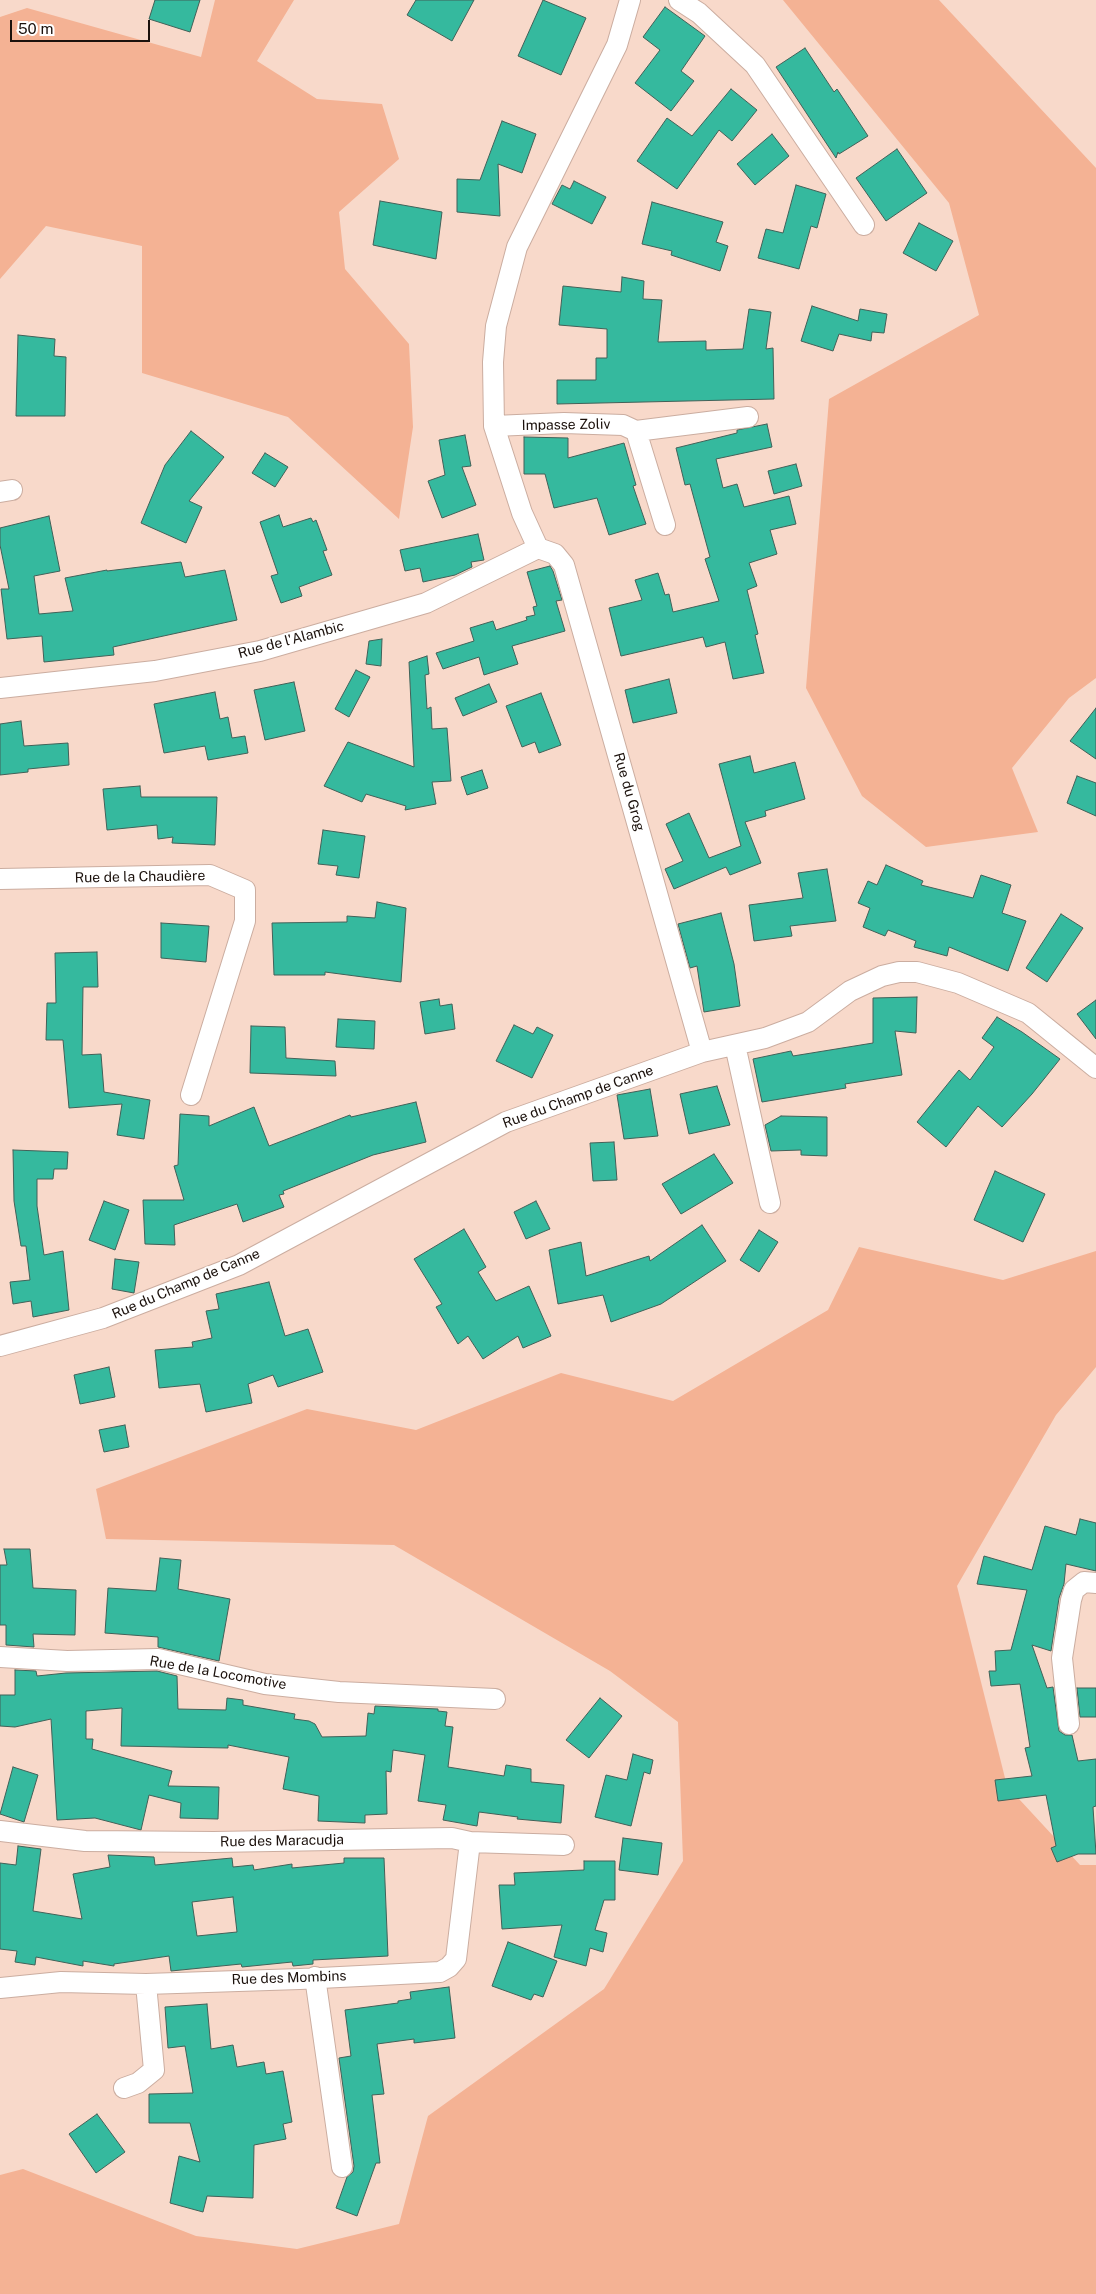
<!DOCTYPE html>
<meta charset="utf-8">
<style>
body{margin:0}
#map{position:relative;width:1096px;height:2294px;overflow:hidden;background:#f8d9ca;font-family:"Public Sans",sans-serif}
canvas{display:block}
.scale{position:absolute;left:10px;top:20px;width:140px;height:22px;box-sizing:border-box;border:2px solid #1b110c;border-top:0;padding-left:6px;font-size:15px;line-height:18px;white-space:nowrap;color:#1b110c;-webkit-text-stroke:4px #fff;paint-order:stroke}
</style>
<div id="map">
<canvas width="1096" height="2294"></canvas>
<div class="scale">50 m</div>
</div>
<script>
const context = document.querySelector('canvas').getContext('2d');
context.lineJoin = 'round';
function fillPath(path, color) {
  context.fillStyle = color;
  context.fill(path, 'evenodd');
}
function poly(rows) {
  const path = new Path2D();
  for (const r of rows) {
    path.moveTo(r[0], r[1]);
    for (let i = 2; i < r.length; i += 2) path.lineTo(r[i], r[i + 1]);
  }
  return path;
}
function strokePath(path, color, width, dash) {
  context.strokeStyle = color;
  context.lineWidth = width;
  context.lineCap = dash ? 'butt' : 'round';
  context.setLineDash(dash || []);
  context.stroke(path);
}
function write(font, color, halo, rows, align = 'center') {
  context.font = font + ' "Public Sans",sans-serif';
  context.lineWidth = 4;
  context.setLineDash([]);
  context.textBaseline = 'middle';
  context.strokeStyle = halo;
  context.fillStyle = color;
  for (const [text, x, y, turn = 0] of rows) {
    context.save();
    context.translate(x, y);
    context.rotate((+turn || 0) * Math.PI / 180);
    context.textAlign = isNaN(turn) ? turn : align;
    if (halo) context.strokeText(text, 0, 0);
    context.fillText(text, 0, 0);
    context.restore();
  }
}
fillPath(poly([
 [215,0,294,0,257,61,317,99,382,104,399,159,339,212,345,269,409,344,413,427,399,519,288,417,142,373,142,246,46,226,0,279,0,17,27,8,201,57],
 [783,0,939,0,1096,168,1096,678,1069,698,1012,768,1038,832,926,847,862,796,806,688,829,399,979,315,949,203],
 [859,1247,1003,1280,1096,1251,1096,1367,1056,1415,957,1586,1007,1786,1080,1865,1096,1865,1096,2294,0,2294,0,2175,23,2169,196,2236,297,2249,399,2224,428,2116,604,1989,683,1861,678,1722,610,1671,394,1545,106,1539,96,1489,307,1409,416,1430,561,1373,673,1401,828,1310]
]), '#f4b294');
const building = poly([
 [155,0,200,0,190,32,149,19,155,0],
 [416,0,474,0,452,41,407,15,416,0],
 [543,0,586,18,561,75,518,56,543,0],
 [665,7,705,36,681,71,694,81,671,111,635,83,660,50,643,37,665,7],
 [805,48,834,92,837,89,868,136,839,154,838,152,836,158,776,67,805,48],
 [731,89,757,110,732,141,719,130,677,189,637,161,667,118,692,136,731,89],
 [502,121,536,134,522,173,498,164,500,216,457,212,457,179,480,180,502,121],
 [772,134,789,156,755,185,737,164,772,134],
 [897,149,927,193,886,221,856,178,897,149],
 [574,181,606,197,592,224,552,204,562,185,570,189,574,181],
 [796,185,826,194,817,228,811,226,799,269,758,258,766,229,783,233,796,185],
 [380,201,442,212,436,259,373,245,380,201],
 [652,202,723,222,716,242,728,246,720,271,671,255,672,251,642,244,652,202],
 [919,223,953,241,936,271,903,253,919,223],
 [622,277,644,281,643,299,662,300,658,342,706,341,706,350,743,349,749,309,771,312,766,349,773,348,774,399,557,404,557,380,596,380,596,358,607,358,607,329,559,325,563,286,621,292,622,277],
 [812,306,858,321,860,309,887,314,884,333,872,332,871,341,839,334,833,351,801,341,812,306],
 [18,335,55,339,54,356,66,357,65,416,16,416,18,335],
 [767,424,772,447,716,459,723,488,737,484,744,507,789,496,796,524,770,530,777,554,749,563,757,586,747,590,758,634,755,635,764,673,733,679,725,642,706,647,703,637,621,656,609,608,642,600,635,580,658,573,665,595,669,594,673,612,719,601,705,559,710,557,690,484,685,485,676,448,737,433,737,430,767,424],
 [191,431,224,457,189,501,202,507,186,543,141,523,165,465,191,431],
 [465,435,471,466,462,467,476,505,442,518,428,481,445,475,439,440,465,435],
 [524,437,568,438,568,458,624,443,636,485,633,486,646,524,609,535,597,498,554,508,545,474,524,474,524,437],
 [265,453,288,467,275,487,252,473,265,453],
 [796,464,802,486,774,494,768,471,796,464],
 [279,515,283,527,311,518,313,522,316,520,327,550,323,551,332,575,299,587,302,596,281,603,271,576,278,574,260,522,279,515],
 [49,516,60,571,34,576,39,614,73,611,65,578,107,570,107,571,181,562,185,577,225,570,237,620,113,647,114,655,44,662,42,636,7,639,1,589,9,589,0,545,0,528,49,516],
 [478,534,484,560,471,562,472,567,455,575,423,582,420,568,405,571,400,550,478,534],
 [550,566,553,571,562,600,556,601,565,631,512,646,518,664,484,675,479,657,443,669,436,653,474,641,470,628,493,621,496,630,527,620,526,617,535,615,533,607,537,606,527,572,550,566],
 [382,639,381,666,366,664,369,641,382,639],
 [427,656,429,674,425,675,427,709,431,707,432,729,447,728,451,781,432,782,436,804,405,810,406,806,366,794,362,802,324,786,348,742,414,767,409,662,427,656],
 [356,670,370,677,349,717,335,709,356,670],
 [669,679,677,713,633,723,625,690,669,679],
 [294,682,305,731,265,740,254,690,294,682],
 [489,684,497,702,463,716,455,698,489,684],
 [215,692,220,719,228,717,232,738,245,736,248,753,208,760,205,746,164,753,154,704,215,692],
 [541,693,561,745,539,753,535,742,522,747,506,706,541,693],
 [1096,708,1096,759,1070,741,1096,708],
 [21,721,24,746,68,743,69,765,28,769,28,772,0,775,0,724,21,721],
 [750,756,754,773,795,762,805,799,765,811,766,816,745,822,761,863,730,875,726,867,674,889,665,869,683,861,666,824,689,813,709,858,741,846,719,764,750,756],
 [482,770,488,788,467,795,461,777,482,770],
 [1077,776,1096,783,1096,816,1067,803,1077,776],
 [140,786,141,797,217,797,215,845,172,843,173,837,158,839,157,825,107,830,103,789,140,786],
 [323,830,365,836,359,878,336,875,338,866,318,864,323,830],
 [886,865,923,881,921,885,973,898,981,875,1011,885,1002,913,1026,921,1008,971,949,947,947,956,914,947,916,941,888,930,885,936,863,927,870,908,858,903,868,881,877,885,886,865],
 [827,869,836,921,790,926,792,936,754,941,749,905,803,898,798,873,827,869],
 [377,902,406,908,401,982,325,972,325,975,274,975,272,923,347,922,347,916,375,918,377,902],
 [721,913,734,964,740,1006,704,1012,697,966,690,968,678,924,721,913],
 [1061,914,1083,928,1047,982,1026,968,1061,914],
 [161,923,209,926,206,962,161,958,161,923],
 [97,952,98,987,83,987,82,1055,101,1054,104,1092,150,1100,144,1139,117,1135,122,1104,69,1108,63,1040,46,1040,47,1003,56,1003,55,953,97,952],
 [917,997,916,1033,895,1031,902,1075,845,1084,846,1088,762,1102,753,1059,791,1051,793,1056,873,1043,873,998,917,997],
 [439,999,440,1006,452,1004,455,1029,425,1034,420,1002,439,999],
 [1096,1000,1096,1039,1077,1014,1096,1000],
 [997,1017,1022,1032,1060,1059,1032,1094,1002,1127,978,1106,946,1147,917,1122,959,1070,970,1080,994,1047,982,1038,997,1017],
 [338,1019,375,1021,374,1049,336,1047,338,1019],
 [514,1025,533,1034,537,1027,553,1035,532,1078,496,1061,514,1025],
 [251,1026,285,1027,286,1058,335,1061,336,1076,250,1073,251,1026],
 [717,1086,730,1125,689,1134,680,1094,717,1086],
 [650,1089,658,1136,624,1139,617,1095,650,1089],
 [416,1102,426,1142,373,1155,283,1191,284,1194,279,1195,284,1207,243,1222,237,1204,174,1225,175,1245,145,1244,143,1200,184,1200,174,1166,178,1165,180,1114,209,1116,209,1126,254,1107,269,1146,350,1115,351,1117,416,1102],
 [781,1116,827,1117,827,1156,801,1155,801,1150,771,1151,765,1125,781,1116],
 [614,1142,617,1180,593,1181,590,1143,614,1142],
 [13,1150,68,1152,67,1169,54,1169,53,1179,37,1179,37,1206,44,1255,63,1251,69,1310,33,1317,31,1301,13,1304,10,1282,30,1280,26,1246,21,1246,14,1201,13,1150],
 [714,1154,733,1183,681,1214,662,1184,714,1154],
 [995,1171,1045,1194,1023,1242,974,1220,995,1171],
 [104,1201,129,1210,115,1250,89,1240,104,1201],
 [536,1201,550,1229,526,1239,514,1212,536,1201],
 [702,1225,726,1261,661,1304,611,1322,603,1295,558,1304,549,1250,581,1242,586,1276,649,1256,650,1261,702,1225],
 [464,1229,486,1267,478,1272,496,1301,529,1286,551,1336,523,1348,518,1336,483,1359,468,1336,458,1344,436,1307,442,1304,414,1259,464,1229],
 [759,1230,778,1242,759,1272,740,1260,759,1230],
 [115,1259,139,1262,134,1293,112,1289,115,1259],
 [269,1282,285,1336,308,1329,323,1372,278,1387,273,1375,248,1384,252,1403,206,1412,200,1384,159,1388,155,1350,193,1347,192,1342,212,1338,206,1311,219,1309,216,1294,269,1282],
 [109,1367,115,1397,80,1404,74,1375,109,1367],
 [125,1425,129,1447,104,1452,99,1430,125,1425],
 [1080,1519,1096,1523,1096,1571,1066,1564,1064,1584,1059,1598,1051,1651,1032,1645,1047,1688,1053,1687,1059,1731,1065,1735,1072,1735,1078,1761,1096,1759,1096,1806,1093,1807,1096,1854,1078,1854,1057,1862,1051,1848,1056,1846,1046,1795,998,1801,995,1780,1032,1776,1025,1748,1030,1747,1020,1684,991,1686,989,1671,996,1671,995,1651,1011,1650,1027,1590,977,1584,984,1556,1032,1570,1045,1526,1076,1535,1080,1519],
 [4,1549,30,1549,33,1588,76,1590,75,1635,33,1634,34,1647,6,1645,6,1625,0,1625,0,1565,7,1565,4,1549],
 [160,1558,181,1560,178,1589,230,1599,219,1661,158,1647,158,1637,105,1633,108,1588,156,1591,160,1558],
 [15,1670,36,1671,37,1676,66,1673,157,1671,177,1676,178,1709,226,1710,227,1698,243,1700,243,1705,295,1714,294,1719,309,1721,315,1724,322,1737,366,1736,368,1713,374,1714,375,1706,438,1709,438,1711,447,1712,445,1726,453,1727,448,1767,504,1776,506,1765,531,1769,531,1782,564,1785,561,1823,517,1819,518,1817,479,1812,477,1826,443,1820,446,1805,418,1801,425,1755,393,1750,391,1772,386,1771,387,1814,365,1815,365,1823,318,1821,319,1796,283,1789,289,1757,228,1745,228,1748,121,1746,122,1708,86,1711,86,1739,93,1739,92,1749,172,1771,168,1786,219,1787,218,1819,180,1818,181,1803,149,1795,141,1830,95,1818,57,1820,51,1719,15,1727,0,1726,0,1695,15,1695,15,1670],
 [1077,1688,1096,1688,1096,1717,1080,1717,1077,1688],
 [600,1698,622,1716,589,1758,566,1740,600,1698],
 [633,1754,653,1760,650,1774,644,1772,631,1826,595,1817,606,1775,627,1780,633,1754],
 [13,1767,38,1775,24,1822,0,1814,13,1767],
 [623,1838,662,1843,658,1875,619,1870,623,1838],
 [18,1846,41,1849,33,1911,82,1919,73,1874,110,1867,108,1855,154,1857,155,1865,232,1858,233,1867,253,1865,254,1870,292,1864,292,1868,344,1863,344,1858,384,1858,388,1956,313,1960,313,1964,293,1966,292,1962,242,1967,241,1964,171,1971,169,1956,114,1964,114,1966,83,1961,83,1966,36,1957,35,1965,15,1962,17,1951,0,1949,0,1863,16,1865,18,1846],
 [233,1897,237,1932,197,1936,192,1902,233,1897],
 [584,1861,615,1861,615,1900,604,1900,595,1930,607,1933,603,1952,590,1948,586,1966,554,1957,562,1925,502,1929,499,1885,515,1885,514,1873,584,1870,584,1861],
 [508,1942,557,1961,543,1997,534,1994,531,2000,492,1986,508,1942],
 [449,1987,455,2038,414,2043,414,2039,377,2044,384,2094,372,2095,380,2163,376,2163,357,2216,336,2208,347,2177,353,2172,354,2166,339,2058,351,2056,345,2010,398,2003,398,2001,411,1999,410,1992,449,1987],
 [207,2004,211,2049,233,2045,237,2067,264,2062,266,2074,283,2071,292,2122,283,2124,286,2139,254,2145,253,2198,207,2196,203,2212,170,2203,179,2156,200,2162,190,2123,149,2123,149,2094,193,2093,185,2046,168,2048,165,2007,207,2004],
 [97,2114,125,2152,96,2173,69,2134,97,2114]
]);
fillPath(building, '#35b99e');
strokePath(building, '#416158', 1);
const minor = poly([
 [679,0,699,13,755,65,864,225],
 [494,426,564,423,623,425,636,431,748,417],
 [636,431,665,525],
 [0,492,12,490],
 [538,548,522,513,494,426,493,362,496,326,517,247,617,45,630,0],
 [538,548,555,554,564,565,702,1052],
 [0,688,155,671,260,651,426,603,538,548],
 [0,879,210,875,245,890,245,921,191,1095],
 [735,1045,770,1203],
 [0,1346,103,1318,239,1265,506,1122,702,1052,765,1038,808,1022,850,991,882,976,899,972,917,972,958,983,1028,1013,1096,1068],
 [0,1657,67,1661,158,1659,265,1684,339,1692,495,1699],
 [1069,1724,1062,1658,1071,1600,1074,1590,1084,1582,1096,1583],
 [0,1831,85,1841,214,1842,452,1838,470,1842,564,1845],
 [315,1977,342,2167],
 [0,1988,61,1982,146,1984,300,1979,440,1972,449,1967,456,1959,470,1842],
 [124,2088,138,2083,154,2070,146,1984]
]);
strokePath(minor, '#cbada0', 22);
strokePath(minor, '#fff', 20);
write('14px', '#1b110c', '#fff', [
 ["Impasse Zoliv",566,425,-1],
 ["Rue de l'Alambic",291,640,-15],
 ["Rue du Grog",629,792,74],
 ["Rue de la Chaudière",140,877,-1],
 ["Rue du Champ de Canne",578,1097,-20],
 ["Rue du Champ de Canne",186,1284,-23],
 ["Rue de la Locomotive",218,1673,10],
 ["Rue des Maracudja",282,1841,-1],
 ["Rue des Mombins",289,1978,-2]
]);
</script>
